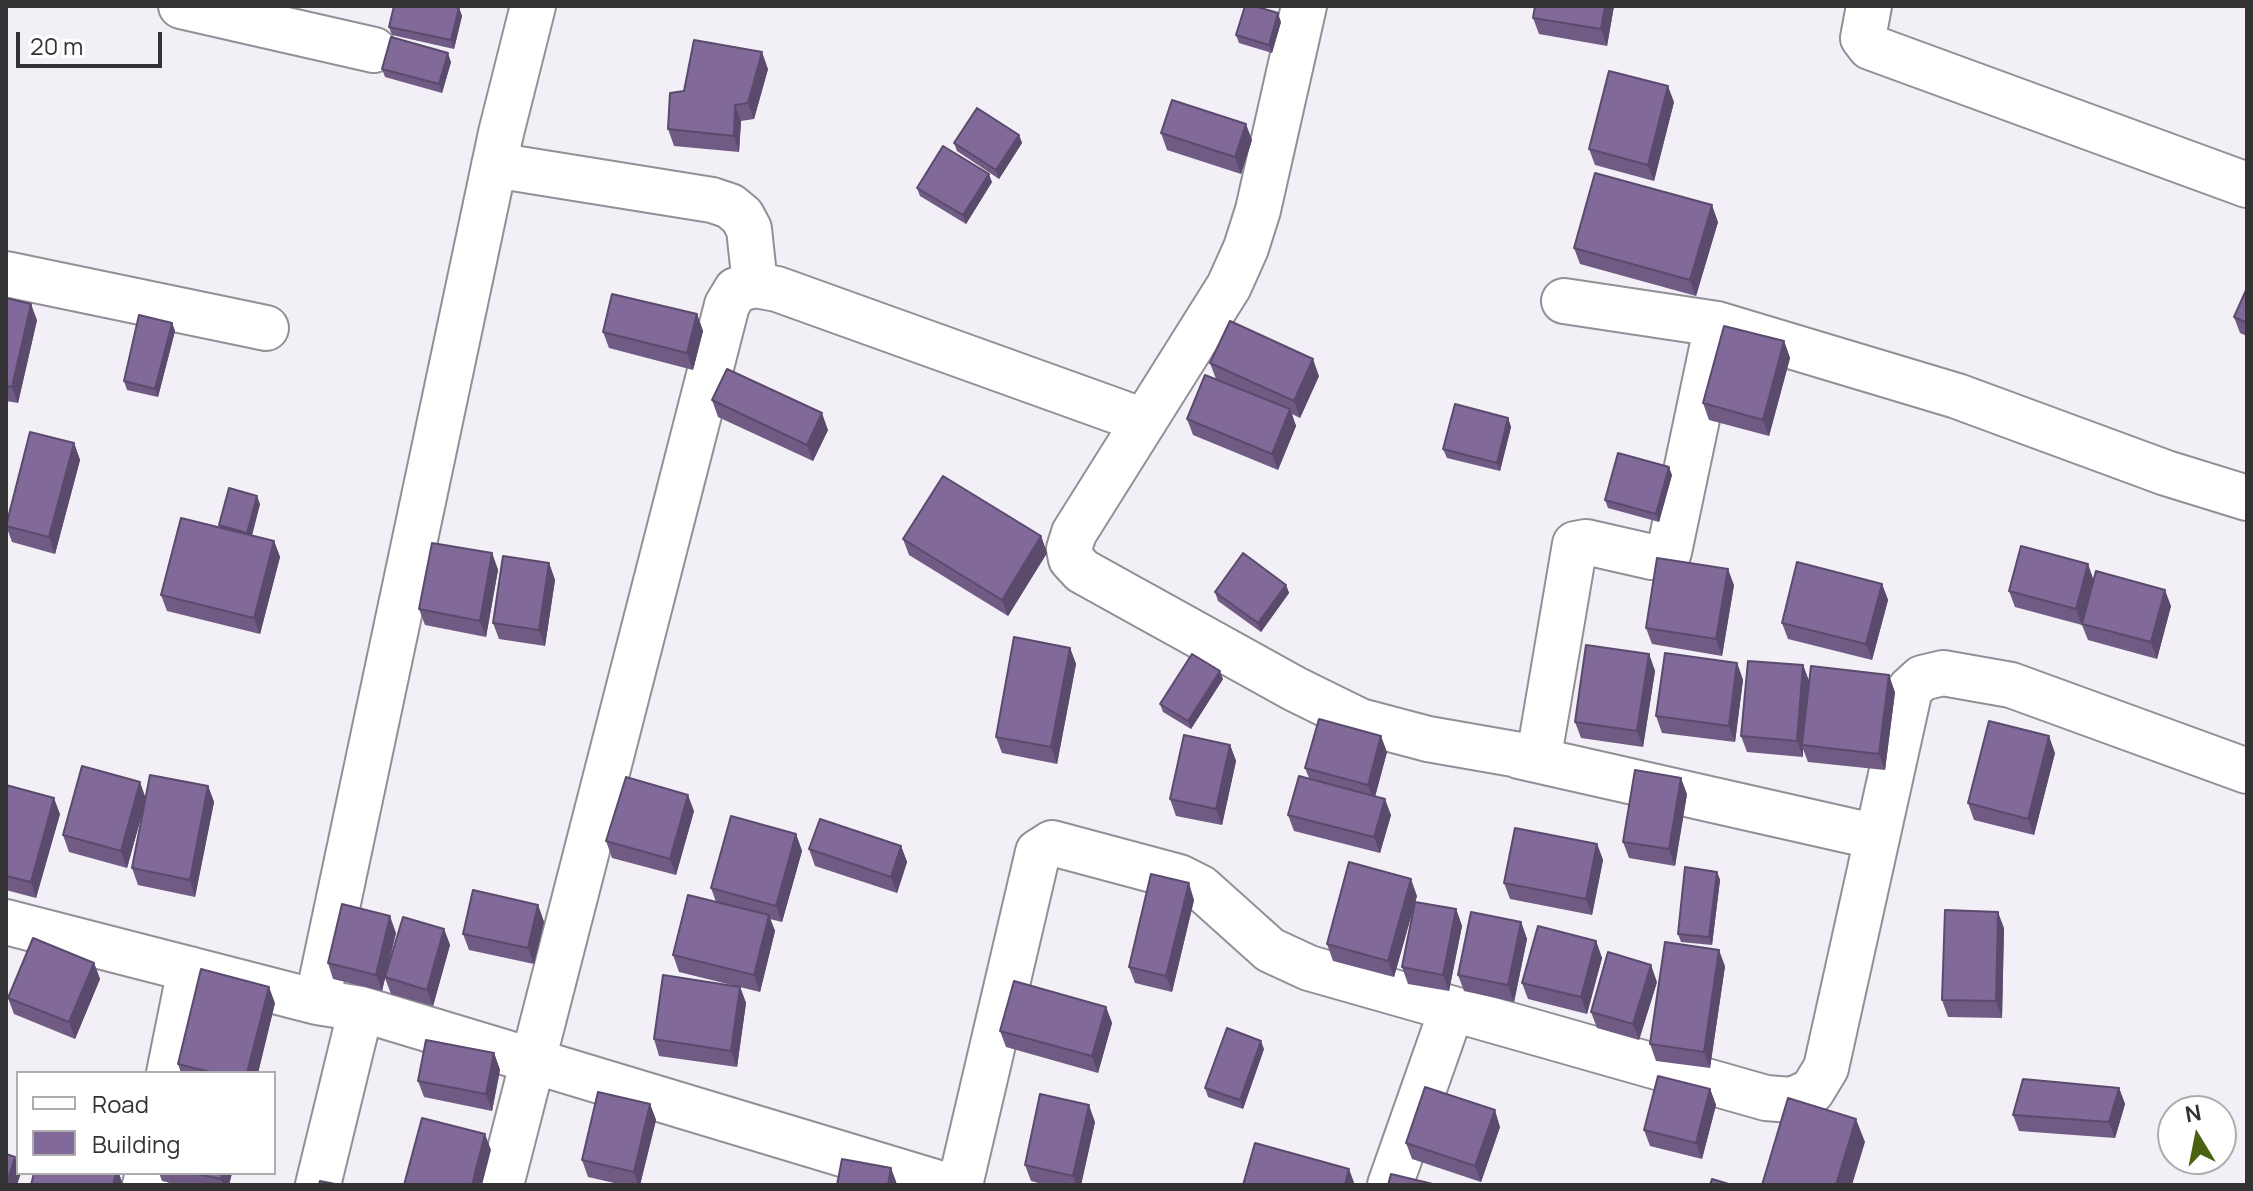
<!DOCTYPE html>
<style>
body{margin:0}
#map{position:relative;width:2253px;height:1191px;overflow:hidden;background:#f2eff6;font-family:Manrope,sans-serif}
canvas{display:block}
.frame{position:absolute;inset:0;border:8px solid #333235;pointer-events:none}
.legend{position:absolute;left:16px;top:1071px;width:260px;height:104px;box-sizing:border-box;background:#fff;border:2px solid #adadae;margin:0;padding:10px 14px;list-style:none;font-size:24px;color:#333235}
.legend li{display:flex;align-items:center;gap:16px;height:40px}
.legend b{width:40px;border:2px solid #adadae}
.north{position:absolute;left:2157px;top:1095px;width:80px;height:80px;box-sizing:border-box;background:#fff;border:2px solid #adadae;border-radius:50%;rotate:350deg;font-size:22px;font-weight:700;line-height:32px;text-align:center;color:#333235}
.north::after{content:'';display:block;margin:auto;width:28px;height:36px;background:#4b6311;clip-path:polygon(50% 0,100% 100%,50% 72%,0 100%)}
.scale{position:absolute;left:16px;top:32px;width:146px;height:36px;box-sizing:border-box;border:4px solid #333235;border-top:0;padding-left:10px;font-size:24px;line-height:28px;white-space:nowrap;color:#333235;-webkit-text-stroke:6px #fff;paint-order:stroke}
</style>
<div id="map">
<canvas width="2253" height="1191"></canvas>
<div class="frame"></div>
<ul class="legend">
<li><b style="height:10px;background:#fff"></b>Road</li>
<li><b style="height:22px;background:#816a9a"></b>Building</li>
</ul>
<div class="north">N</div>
<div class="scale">20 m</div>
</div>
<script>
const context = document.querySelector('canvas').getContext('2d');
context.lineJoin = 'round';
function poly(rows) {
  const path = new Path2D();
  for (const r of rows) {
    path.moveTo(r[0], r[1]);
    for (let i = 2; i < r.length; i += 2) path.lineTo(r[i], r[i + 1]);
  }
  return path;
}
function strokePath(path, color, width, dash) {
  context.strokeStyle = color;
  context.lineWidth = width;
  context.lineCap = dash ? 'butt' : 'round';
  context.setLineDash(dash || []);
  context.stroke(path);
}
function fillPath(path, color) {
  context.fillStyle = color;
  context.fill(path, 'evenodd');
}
const street = poly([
 [181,6,374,50],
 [1304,6,1258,210,1246,248,1229,286,1074,533,1069,549,1071,559,1082,571,1295,689,1360,721,1428,739,1531,757,1541,744,1575,544,1586,542,1652,557,1669,552,1717,324],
 [1869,6,1863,38,1870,47,2247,185],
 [494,165,712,200,730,206,742,216,749,229,755,285],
 [6,274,266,328],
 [1564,301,1717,324,1957,396,2166,473,2247,498],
 [1519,756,1877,837],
 [6,922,317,1002,361,1009,945,1185],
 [317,1002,501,133,533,6],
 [169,1073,190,969],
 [145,1185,148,1173],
 [318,1185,361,1009],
 [501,1185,727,305,736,290,755,285,777,289,1144,421],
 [960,1185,1038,852,1052,843,1179,877,1201,888,1270,950,1309,968,1766,1098,1792,1100,1812,1091,1826,1068,1910,689,1922,678,1943,673,2011,685,2247,771],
 [1390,1185,1452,1009]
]);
strokePath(street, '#928f96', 48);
strokePath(street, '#fff', 44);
fillPath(poly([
 [1535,6,1614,6,1607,46,1539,34,1533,18],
 [459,8,462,16,454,49,392,35,389,27],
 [1281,22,1272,53,1239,43,1236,35],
 [451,62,442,93,385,77,382,69],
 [768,69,754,119,741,121,739,152,674,146,668,129,684,91],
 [1674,102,1654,181,1595,165,1589,149],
 [1161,133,1252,140,1241,174,1167,150],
 [1019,135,1022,143,999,179,957,151,954,143],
 [992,182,966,224,920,196,917,188],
 [1718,222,1696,296,1580,264,1574,248],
 [2247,288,2247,336,2240,333,2234,317],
 [6,298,37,320,18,403,6,401],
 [697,314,703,331,693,370,609,348,603,332],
 [172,323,175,331,158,397,127,390,124,381],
 [1784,341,1790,358,1769,436,1709,420,1703,403],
 [1210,363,1319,376,1300,418,1292,414,1296,426,1278,470,1193,435,1187,419,1216,379],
 [712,400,828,430,813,461,718,417],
 [1508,418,1511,427,1500,471,1447,458,1443,449],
 [74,443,80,460,55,554,12,542,6,525],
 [1672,475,1659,522,1608,508,1605,500],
 [260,504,252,536,274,541,280,557,260,634,167,611,161,595,220,528,219,525],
 [1041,536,1047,553,1008,616,909,555,903,539],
 [492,553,498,570,486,637,425,625,419,609],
 [549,563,555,580,545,646,499,639,493,623],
 [2094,580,2171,606,2157,659,2088,640,2082,625,2015,607,2009,591],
 [1882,584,1888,600,1872,660,1788,639,1782,623],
 [1286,585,1289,593,1261,632,1218,601,1215,592],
 [1734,585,1722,656,1652,644,1646,628],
 [1070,648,1076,664,1057,764,1002,753,996,737],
 [1649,654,1655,671,1643,747,1581,738,1575,722],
 [1737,663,1743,680,1735,742,1662,733,1656,716],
 [1803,665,1809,681,1895,692,1885,770,1808,762,1803,749,1803,757,1747,752,1741,736],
 [1223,679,1191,729,1163,712,1160,704],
 [1230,745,1236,761,1222,825,1176,816,1170,799],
 [1387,752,1375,796,1391,815,1380,853,1294,831,1288,815,1309,778,1305,768],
 [2055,753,2034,835,1974,820,1968,803],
 [6,785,60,814,36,898,6,890],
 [208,786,214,802,195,897,138,885,132,868,144,807,127,868,69,852,63,835,146,798],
 [1687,794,1675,866,1629,858,1623,842],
 [694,811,676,875,612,858,606,841],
 [796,834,802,851,782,922,770,919,775,931,760,992,679,972,673,955,716,902,711,888],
 [1597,844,1603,860,1592,915,1510,899,1504,883],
 [901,846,907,862,897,893,815,866,809,849],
 [1717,872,1720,880,1712,945,1681,942,1678,934],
 [1417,896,1415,902,1456,909,1462,926,1449,991,1408,984,1402,967,1414,905,1394,977,1333,961,1327,944],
 [1194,900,1172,992,1135,983,1129,967],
 [538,905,544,922,534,964,469,950,463,934],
 [1521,922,1527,939,1514,1002,1464,991,1458,975],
 [2004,928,2002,1018,1948,1017,1942,1000],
 [444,929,450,945,433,1006,391,994,385,978,382,991,333,979,328,963,396,933,387,969],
 [1596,941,1602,958,1587,1014,1528,999,1522,983],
 [94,963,100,979,75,1039,14,1014,8,998],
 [1725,966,1710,1068,1656,1061,1650,1044],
 [1657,982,1639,1040,1597,1028,1591,1012],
 [740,987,746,1003,737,1067,659,1056,654,1039],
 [275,1003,258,1073,181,1073,178,1064],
 [1106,1007,1112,1023,1098,1073,1006,1047,1000,1031],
 [1264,1049,1243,1109,1208,1097,1205,1088],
 [494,1053,500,1070,492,1111,424,1097,418,1081],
 [2119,1088,2125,1104,2115,1138,2019,1131,2013,1115],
 [1710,1089,1716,1105,1702,1159,1650,1146,1644,1130],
 [650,1104,656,1120,640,1185,623,1185,588,1177,582,1160],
 [1095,1122,1081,1185,1046,1185,1031,1181,1025,1165],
 [1500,1127,1481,1182,1412,1159,1406,1143],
 [159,1173,232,1173,229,1185,179,1185,162,1181]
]), '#6f5b84');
fillPath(poly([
 [1605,6,1614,6,1607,46,1601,29],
 [459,8,462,16,454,49,451,40],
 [1278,13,1281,22,1272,53,1269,45],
 [762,52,768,69,754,119,748,103],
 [448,53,451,62,442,93,439,84],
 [1668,86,1674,102,1654,181,1648,165],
 [735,105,741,121,739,152,734,136],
 [1246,124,1252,140,1241,174,1235,157],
 [1019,135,1022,143,999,179,996,170],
 [989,174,992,182,966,224,963,215],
 [1712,205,1718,222,1696,296,1690,280],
 [31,304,37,320,18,403,12,387],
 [697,314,703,331,693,370,687,353],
 [172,323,175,331,158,397,155,389],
 [1784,341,1790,358,1769,436,1763,420],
 [1313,359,1319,376,1300,418,1294,401],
 [1290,409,1296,426,1278,470,1272,454],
 [822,413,828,430,813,461,807,445],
 [1508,418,1511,427,1500,471,1497,463],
 [74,443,80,460,55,554,49,537],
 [1669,467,1672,475,1659,522,1656,514],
 [257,496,260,504,250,541,247,533],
 [1041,536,1047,553,1008,616,1002,600],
 [274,541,280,557,260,634,254,618],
 [492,553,498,570,486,637,480,621],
 [549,563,555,580,545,646,539,630],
 [2088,564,2094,581,2082,626,2076,609],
 [1728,569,1734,585,1722,656,1716,639],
 [1882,584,1888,600,1872,660,1866,644],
 [1286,585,1289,593,1261,632,1258,623],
 [2165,590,2171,606,2157,659,2151,642],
 [1070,648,1076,664,1057,764,1051,747],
 [1649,654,1655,671,1643,747,1637,731],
 [1737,663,1743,680,1735,742,1729,726],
 [1803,665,1809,681,1802,745,1803,749,1803,757,1797,741],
 [1220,671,1223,679,1191,729,1188,721],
 [1889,675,1895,692,1885,770,1879,754],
 [1381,736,1387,752,1374,801,1368,785],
 [2049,736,2055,753,2034,835,2028,819],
 [1230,745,1236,761,1222,825,1216,809],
 [1681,778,1687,794,1675,866,1669,849],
 [140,782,146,799,127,868,121,851],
 [208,786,214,802,195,897,190,880],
 [688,795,694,811,676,875,670,859],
 [54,798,60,814,36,898,31,882],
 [1385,799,1391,815,1380,853,1374,837],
 [796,834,802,851,782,922,776,906],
 [1597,844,1603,860,1592,915,1586,899],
 [901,846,907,862,897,893,891,877],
 [1717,872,1720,880,1712,945,1709,937],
 [1411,879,1417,896,1394,977,1388,961],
 [1189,883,1194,900,1172,992,1166,976],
 [538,905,544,922,534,964,528,948],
 [1456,909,1462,926,1449,991,1443,975],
 [1998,912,2004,928,2002,1018,1996,1001],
 [769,915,775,931,760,992,754,975],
 [390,916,396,933,382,991,376,975],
 [1521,922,1527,939,1514,1002,1508,985],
 [444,929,450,945,433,1006,427,990],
 [1596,941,1602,958,1587,1014,1581,997],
 [1719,950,1725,966,1710,1068,1704,1052],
 [94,963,100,979,75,1039,69,1022],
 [1651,965,1657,982,1639,1040,1633,1024],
 [269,987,275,1003,258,1073,247,1073],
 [740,987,746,1003,737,1067,731,1051],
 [1106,1007,1112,1023,1098,1073,1092,1056],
 [1261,1041,1264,1049,1243,1109,1240,1100],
 [494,1053,500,1070,492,1111,486,1094],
 [2119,1088,2125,1104,2115,1138,2109,1122],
 [1710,1089,1716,1105,1702,1159,1696,1143],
 [650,1104,656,1120,640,1185,638,1185,634,1172],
 [1089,1105,1095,1122,1081,1185,1076,1185,1073,1176],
 [1495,1110,1500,1127,1481,1182,1475,1166],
 [1856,1119,1865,1142,1852,1185,1836,1185],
 [485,1134,491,1150,482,1185,472,1185],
 [15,1157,18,1165,18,1173,21,1173,17,1185,6,1185],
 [891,1168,897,1184,897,1185,888,1185],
 [1349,1169,1355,1185,1345,1185],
 [116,1173,119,1173,123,1185,113,1185],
 [222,1173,232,1173,229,1185,223,1185,221,1179]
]), '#5a4a6c');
const building = poly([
 [394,6,452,6,459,8,451,40,389,27,394,6],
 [1245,6,1254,6,1278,13,1269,45,1236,35,1245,6],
 [1535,6,1605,6,1601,29,1533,18,1535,6],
 [391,37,448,53,439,84,382,69,391,37],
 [694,40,762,52,748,103,735,105,734,136,668,129,670,93,684,91,694,40],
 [1609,71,1668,86,1648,165,1589,149,1609,71],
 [1172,100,1246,124,1235,157,1161,133,1172,100],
 [977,108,1019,135,996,170,954,143,977,108],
 [943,146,989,174,963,215,917,188,943,146],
 [1595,173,1712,205,1690,280,1574,248,1595,173],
 [2247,288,2247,323,2234,317,2247,288],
 [612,294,697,314,687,353,603,332,612,294],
 [6,298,31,304,12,387,6,386,6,298],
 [139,315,172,323,155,389,124,381,139,315],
 [1230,321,1313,359,1294,401,1210,363,1230,321],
 [1724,326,1784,341,1763,420,1703,403,1724,326],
 [727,369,822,413,807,445,712,400,727,369],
 [1205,375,1290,409,1272,454,1187,419,1205,375],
 [1455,404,1508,418,1497,463,1443,449,1455,404],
 [30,432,74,443,49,537,6,526,30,432],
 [1618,453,1669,467,1656,514,1605,500,1618,453],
 [943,476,1041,536,1002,600,903,539,943,476],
 [229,488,257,496,247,533,219,525,229,488],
 [181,518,274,541,254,618,161,595,181,518],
 [432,543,492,553,480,621,419,609,432,543],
 [2021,546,2088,564,2076,609,2009,591,2021,546],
 [1243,553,1286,585,1258,623,1215,592,1243,553],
 [503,556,549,563,539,630,493,623,503,556],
 [1657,558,1728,569,1716,639,1646,628,1657,558],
 [1797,562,1882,584,1866,644,1782,623,1797,562],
 [2096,571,2165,590,2151,642,2082,624,2096,571],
 [1014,637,1070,648,1051,747,996,737,1014,637],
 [1586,645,1649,654,1637,731,1575,722,1586,645],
 [1665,653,1737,663,1729,726,1656,716,1665,653],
 [1192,654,1220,671,1188,721,1160,704,1192,654],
 [1748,661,1803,665,1797,741,1741,736,1748,661],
 [1811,666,1889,675,1879,754,1802,745,1811,666],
 [1319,719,1381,736,1368,785,1305,768,1319,719],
 [1989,721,2049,736,2028,819,1968,803,1989,721],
 [1184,735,1230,745,1216,809,1170,799,1184,735],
 [82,766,140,782,121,851,63,835,82,766],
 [1635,770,1681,778,1669,849,1623,842,1635,770],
 [150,775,208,786,190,880,132,868,150,775],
 [1299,776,1385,799,1374,837,1288,815,1299,776],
 [626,777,688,795,670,859,606,841,626,777],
 [6,785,54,798,31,882,6,876,6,785],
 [731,816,796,834,776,906,711,888,731,816],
 [820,819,901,846,891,877,809,849,820,819],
 [1515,828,1597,844,1586,899,1504,883,1515,828],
 [1349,862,1411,879,1388,961,1327,944,1349,862],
 [1685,867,1717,872,1709,937,1678,934,1685,867],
 [1151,874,1189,883,1166,976,1129,967,1151,874],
 [473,890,538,905,528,948,463,934,473,890],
 [688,895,769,915,754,975,673,955,688,895],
 [1415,902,1456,909,1443,975,1402,967,1415,902],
 [342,904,390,916,376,975,328,963,342,904],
 [1945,910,1998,912,1996,1001,1942,1000,1945,910],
 [1471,912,1521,922,1508,985,1458,975,1471,912],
 [403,917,444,929,427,990,385,977,403,917],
 [1538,926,1596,941,1581,997,1522,983,1538,926],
 [33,938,94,963,69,1022,8,998,33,938],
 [1665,942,1719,950,1704,1052,1650,1044,1665,942],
 [1608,952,1651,965,1633,1024,1591,1012,1608,952],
 [201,969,269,987,247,1073,214,1073,178,1064,201,969],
 [663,975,740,987,731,1051,654,1039,663,975],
 [1014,981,1106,1007,1092,1056,1000,1031,1014,981],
 [1227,1028,1261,1041,1240,1100,1205,1088,1227,1028],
 [426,1040,494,1053,486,1094,418,1081,426,1040],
 [1658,1076,1710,1089,1696,1143,1644,1130,1658,1076],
 [2023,1079,2119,1088,2109,1122,2013,1115,2023,1079],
 [1425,1087,1495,1110,1475,1166,1406,1143,1425,1087],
 [598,1092,650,1104,634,1172,582,1160,598,1092],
 [1040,1094,1089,1105,1073,1176,1025,1165,1040,1094],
 [1788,1098,1856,1119,1836,1185,1762,1185,1788,1098],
 [422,1118,485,1134,472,1185,404,1185,422,1118],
 [1255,1143,1349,1169,1345,1185,1243,1185,1255,1143],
 [6,1154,15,1157,6,1185,6,1154],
 [842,1159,891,1168,888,1185,837,1185,842,1159],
 [34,1173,116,1173,113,1185,31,1185,34,1173],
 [192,1173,222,1173,221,1179,192,1173],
 [1391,1174,1437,1185,1388,1185,1391,1174],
 [1712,1179,1732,1185,1710,1185,1712,1179],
 [320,1181,340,1185,319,1185,320,1181]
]);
fillPath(building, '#816a9a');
strokePath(building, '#5a4a6c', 2);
</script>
